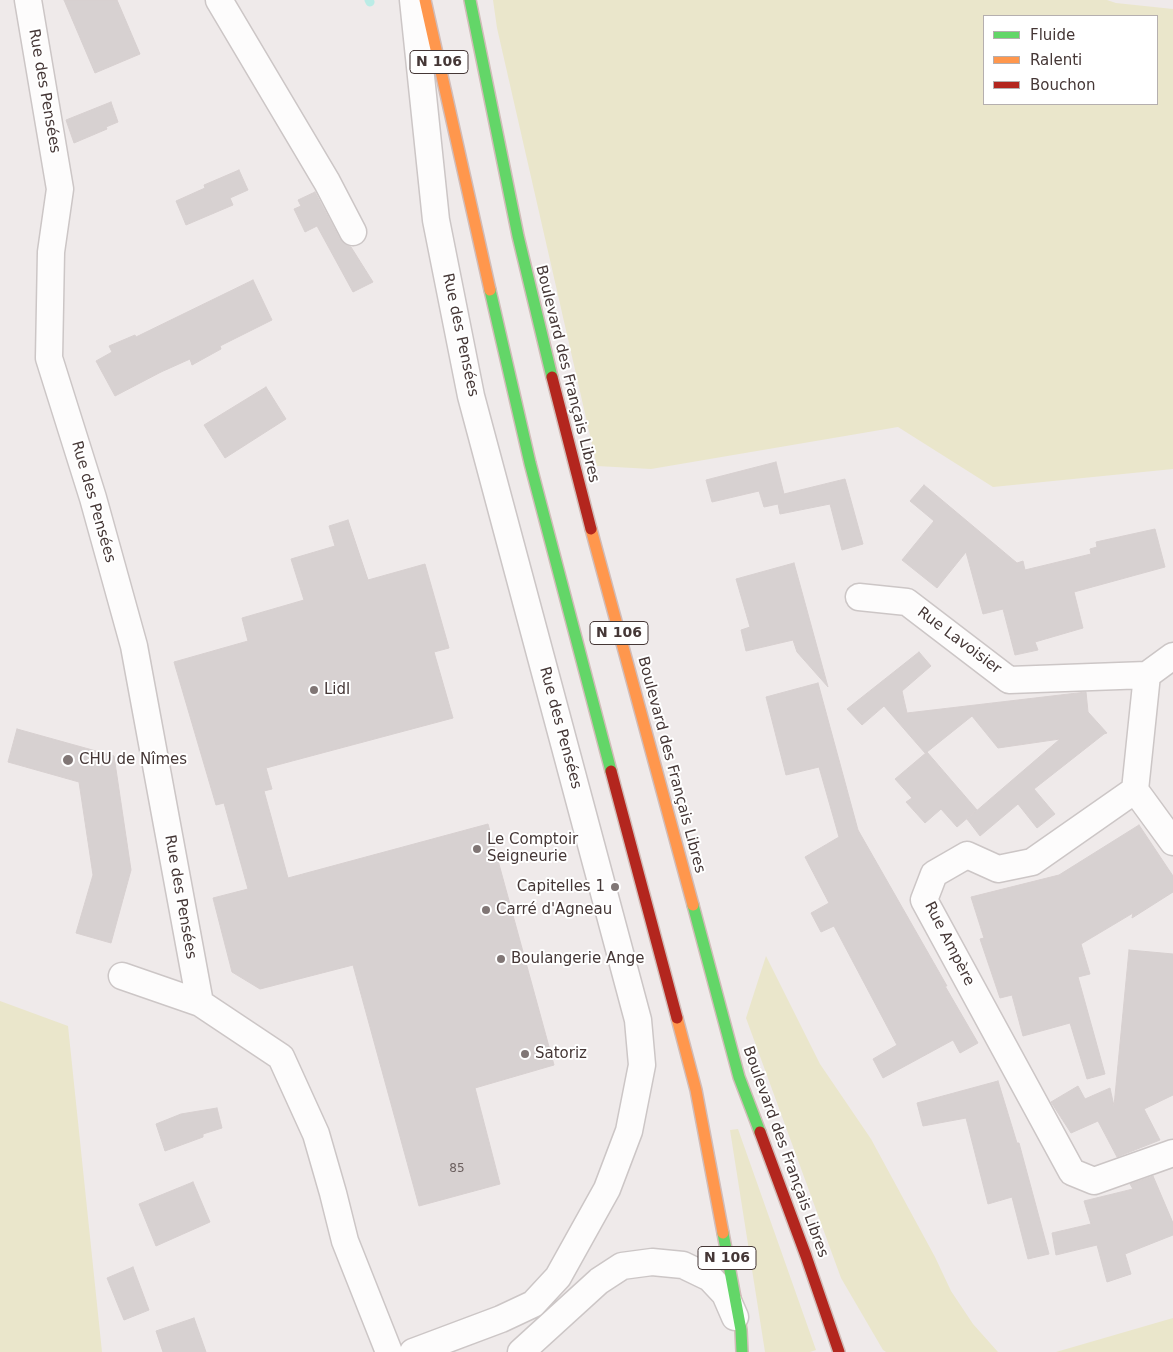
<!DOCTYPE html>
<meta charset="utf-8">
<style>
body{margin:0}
#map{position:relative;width:1173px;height:1352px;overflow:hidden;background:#efeaea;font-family:"DejaVu Sans",sans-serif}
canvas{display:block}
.legend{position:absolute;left:983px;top:15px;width:175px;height:90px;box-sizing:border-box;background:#fff;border:1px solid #b5afaf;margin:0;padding:6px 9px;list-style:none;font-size:15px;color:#453736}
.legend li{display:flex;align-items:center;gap:10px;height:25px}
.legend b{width:25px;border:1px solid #b5afaf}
</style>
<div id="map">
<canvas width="1173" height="1352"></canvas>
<ul class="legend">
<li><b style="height:6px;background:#63d668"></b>Fluide</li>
<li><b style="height:6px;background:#ff974d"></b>Ralenti</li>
<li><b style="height:6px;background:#b3261e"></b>Bouchon</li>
</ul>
</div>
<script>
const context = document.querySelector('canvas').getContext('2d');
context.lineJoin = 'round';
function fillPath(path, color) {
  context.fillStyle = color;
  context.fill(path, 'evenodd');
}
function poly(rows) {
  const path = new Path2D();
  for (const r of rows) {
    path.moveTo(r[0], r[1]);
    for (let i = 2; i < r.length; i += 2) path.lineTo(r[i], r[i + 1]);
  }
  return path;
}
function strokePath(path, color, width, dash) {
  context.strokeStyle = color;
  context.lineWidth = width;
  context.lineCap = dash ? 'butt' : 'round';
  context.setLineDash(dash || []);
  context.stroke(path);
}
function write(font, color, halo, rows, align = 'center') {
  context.font = font + ' "DejaVu Sans",sans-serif';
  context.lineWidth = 4;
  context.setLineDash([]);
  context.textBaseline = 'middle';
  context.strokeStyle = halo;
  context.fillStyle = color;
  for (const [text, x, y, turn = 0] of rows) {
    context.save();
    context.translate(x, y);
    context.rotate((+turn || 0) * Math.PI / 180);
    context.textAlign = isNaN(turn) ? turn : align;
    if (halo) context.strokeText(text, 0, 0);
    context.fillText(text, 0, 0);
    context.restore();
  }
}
fillPath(poly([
 [493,0,1107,0,1116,3,1173,9,1173,469,993,487,898,427,651,469,597,466,497,28],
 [984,16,1157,16,1157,104,984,104],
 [766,956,820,1064,871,1139,935,1257,951,1291,973,1324,998,1352,886,1352,883,1350,841,1278,746,1018],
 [0,1001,68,1026,102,1352,0,1352],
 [738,1129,816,1350,810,1352,765,1352,730,1130],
 [1173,1318,1173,1352,1056,1352]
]), '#eae6cb');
strokePath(poly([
 [369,0,370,2]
]), '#bbece6', 9);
const building = poly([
 [64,0,117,0,140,54,95,73,64,0],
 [111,102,118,122,106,127,107,129,74,143,66,120,111,102],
 [239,170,248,190,230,198,233,205,186,225,176,201,205,188,204,185,239,170],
 [315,192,340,239,345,244,351,247,373,282,353,292,317,226,305,232,294,209,301,206,298,200,315,192],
 [253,280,272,320,220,346,221,349,192,365,190,359,161,372,115,396,96,361,112,352,109,346,135,335,136,337,253,280],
 [266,387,286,419,225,458,204,425,266,387],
 [776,462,784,494,845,479,863,544,842,550,830,504,780,514,778,504,764,507,759,491,712,502,706,480,776,462],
 [924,485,1017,563,1023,561,1025,570,1091,554,1090,549,1097,547,1096,542,1155,529,1165,567,1074,592,1083,628,1035,642,1038,650,1015,655,1003,609,983,614,966,552,937,588,902,560,934,521,910,501,924,485],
 [348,520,368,580,425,564,449,648,434,652,453,718,266,768,272,789,264,791,288,878,488,824,554,1065,475,1088,500,1184,419,1206,353,965,260,989,232,972,213,898,248,889,224,803,216,805,174,662,248,641,242,618,304,600,291,559,335,546,329,526,348,520],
 [794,563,828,687,797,652,793,640,746,651,741,630,750,627,736,579,794,563],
 [919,652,931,666,902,691,907,713,1086,692,1088,712,1107,733,1104,734,1034,789,1055,814,1037,828,1018,804,980,836,967,819,1060,739,998,748,972,716,927,752,977,810,957,827,941,809,925,823,906,802,912,798,895,779,927,752,925,753,884,706,862,725,847,709,919,652],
 [818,683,858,830,947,986,945,986,978,1043,960,1053,953,1040,883,1078,873,1059,897,1045,834,926,821,932,811,913,829,903,805,857,839,837,819,767,786,775,766,697,818,683],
 [17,729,114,756,131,870,111,943,76,933,93,875,79,782,8,762,17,729],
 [1139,825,1173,876,1173,892,1132,918,1133,913,1081,944,1090,974,1078,977,1105,1074,1087,1079,1070,1023,1023,1036,1012,995,1000,998,980,939,984,938,971,897,1059,875,1139,825],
 [1129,950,1173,954,1173,1095,1144,1109,1160,1140,1117,1157,1098,1121,1071,1133,1051,1102,1078,1086,1085,1099,1110,1088,1114,1106,1129,950],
 [998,1081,1017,1143,1019,1143,1049,1254,1028,1259,1012,1197,988,1204,966,1118,923,1126,917,1103,998,1081],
 [217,1108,222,1128,203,1134,203,1137,165,1151,156,1124,181,1114,217,1108],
 [1153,1176,1173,1223,1173,1235,1125,1254,1131,1274,1107,1282,1097,1245,1056,1255,1052,1233,1091,1224,1084,1201,1133,1189,1130,1184,1153,1176],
 [193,1182,210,1222,156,1246,139,1204,193,1182],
 [133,1267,149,1310,124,1320,107,1278,133,1267],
 [194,1318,206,1352,163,1352,156,1331,194,1318]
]);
fillPath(building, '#d7d1d1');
strokePath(building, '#d7d0d0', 1);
const street = poly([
 [28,0,60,189,51,252,49,358,93,498,134,646,200,1003],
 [219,0,327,182,353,232],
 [859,597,907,602,1009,680,1147,675,1173,656],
 [1147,675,1135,790,1032,862,998,869,967,855,934,874,924,900,1072,1172,1094,1181,1173,1153],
 [1135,790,1173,842],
 [122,976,200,1003,281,1057,316,1134,333,1193,345,1241,389,1352],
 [413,1352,501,1319,533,1304,558,1277,607,1189,629,1131,642,1065,638,1020,471,396,436,220,413,0],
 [521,1352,599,1281,622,1266,652,1262,683,1265,710,1278,725,1294,735,1317]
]);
const fast = poly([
 [470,0,518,236,552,377],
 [490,290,530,463,611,771],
 [693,905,739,1077,760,1132],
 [723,1233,741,1330,742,1352]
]);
const slow = poly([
 [425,0,490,290],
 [591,529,693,905],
 [677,1018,696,1090,723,1233]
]);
const jam = poly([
 [552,377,591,529],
 [611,771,677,1018],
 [760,1132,806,1256,839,1352]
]);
strokePath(street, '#ccc6c6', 29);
strokePath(fast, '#d1bcb8', 14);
strokePath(slow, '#d1bcb8', 14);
strokePath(jam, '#d1bcb8', 14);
strokePath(street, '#fdfcfc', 26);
strokePath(fast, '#63d668', 11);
strokePath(slow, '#ff974d', 11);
strokePath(jam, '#b3261e', 11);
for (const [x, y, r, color] of [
 [314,690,5,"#807675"],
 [68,760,6,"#807675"],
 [477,849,5,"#807675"],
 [615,887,5,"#807675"],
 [486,910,5,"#807675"],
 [501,959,5,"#807675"],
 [525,1054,5,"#807675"]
]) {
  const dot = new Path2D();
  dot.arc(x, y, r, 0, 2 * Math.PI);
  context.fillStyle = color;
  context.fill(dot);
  strokePath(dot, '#fff', 2);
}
write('12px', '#6b5f5e', null, [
 ["85",457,1169]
]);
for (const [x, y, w] of [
 [439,62,58],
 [619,633,58],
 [727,1258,58]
]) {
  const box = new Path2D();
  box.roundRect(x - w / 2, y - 11.5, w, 23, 4);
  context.fillStyle = '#fff';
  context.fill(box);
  strokePath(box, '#453736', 1);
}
write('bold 14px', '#453736', null, [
 ["N 106",439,62],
 ["N 106",619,633],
 ["N 106",727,1258]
]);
write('15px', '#453736', '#fff', [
 ["Rue des Pensées",44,91,80],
 ["Rue des Pensées",460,335,78],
 ["Boulevard des Français Libres",567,374,76],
 ["Rue des Pensées",93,502,74],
 ["Rue Lavoisier",959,641,37],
 ["Rue des Pensées",560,728,75],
 ["Boulevard des Français Libres",671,765,75],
 ["Rue des Pensées",180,897,80],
 ["Rue Ampère",949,944,63],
 ["Boulevard des Français Libres",785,1152,70]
]);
write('15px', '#453736', '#fff', [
 ["Lidl",324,690],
 ["CHU de Nîmes",79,760],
 ["Le Comptoir",487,840],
 ["Seigneurie",487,857],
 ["Capitelles 1",605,887,"right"],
 ["Carré d'Agneau",496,910],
 ["Boulangerie Ange",511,959],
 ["Satoriz",535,1054]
], 'left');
</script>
